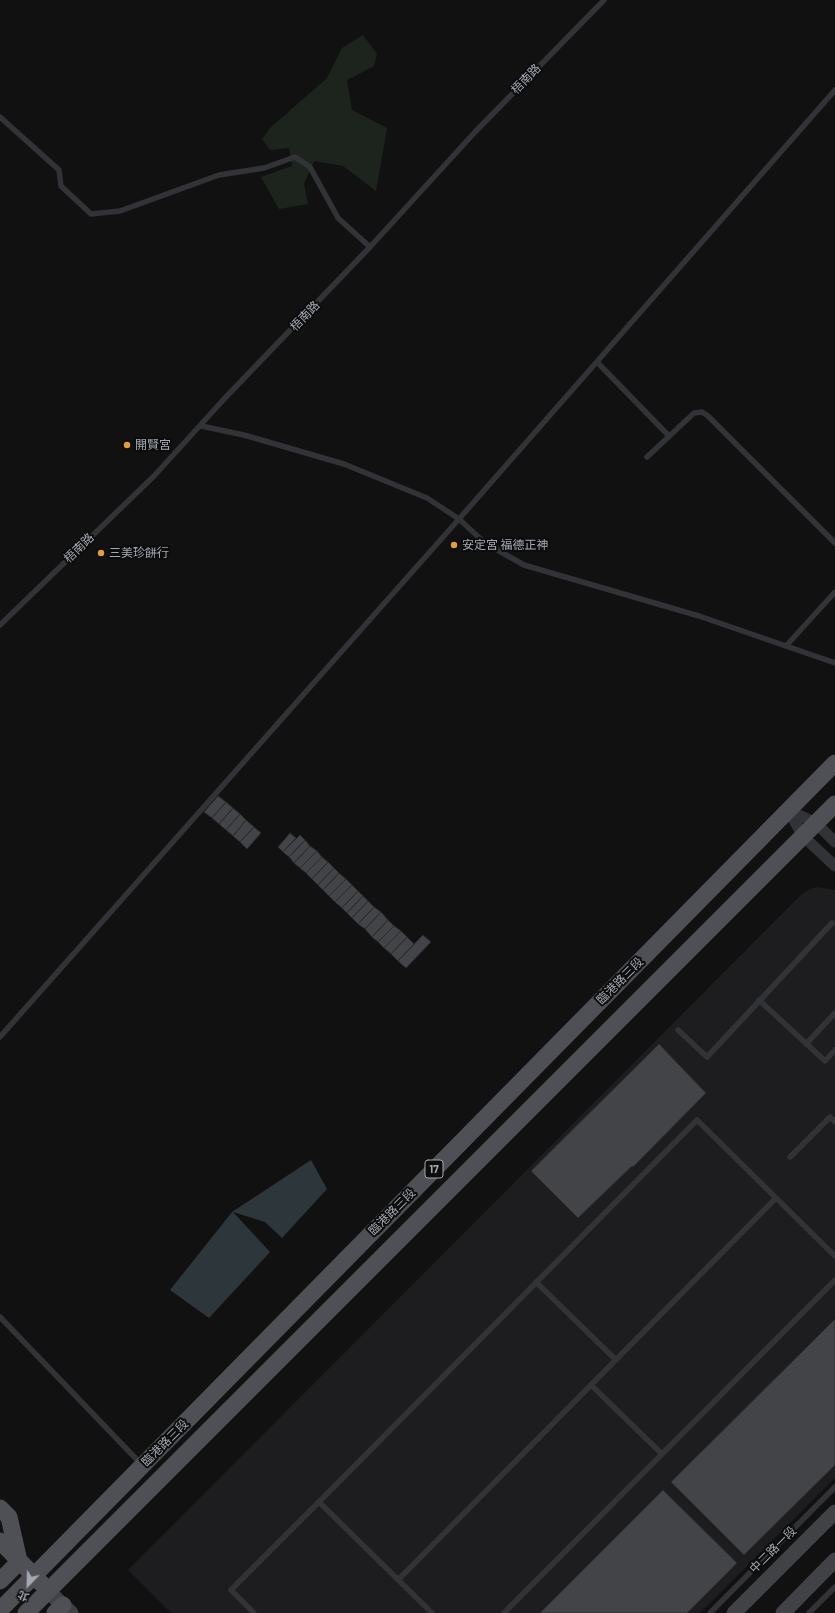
<!DOCTYPE html>
<meta charset="utf-8">
<style>
body{margin:0}
#map{position:relative;width:835px;height:1613px;overflow:hidden;background:#111112;font-family:Barlow,"Noto Sans TC",sans-serif}
canvas{display:block}
.north{position:absolute;left:8px;top:1565px;width:40px;height:40px;-webkit-text-stroke:3px #0c0c0d;paint-order:stroke;rotate:203deg;font-size:11px;font-weight:700;line-height:16px;text-align:center;color:#a3a8b2}
.north::after{content:'';display:block;margin:auto;width:14px;height:18px;background:#a3a8b2;clip-path:polygon(50% 0,100% 100%,50% 72%,0 100%)}
</style>
<div id="map">
<canvas width="835" height="1613"></canvas>
<div class="north">北</div>
</div>
<script>
const context = document.querySelector('canvas').getContext('2d');
context.lineJoin = 'round';
function fillPath(path, color) {
  context.fillStyle = color;
  context.fill(path, 'evenodd');
}
function poly(rows) {
  const path = new Path2D();
  for (const r of rows) {
    path.moveTo(r[0], r[1]);
    for (let i = 2; i < r.length; i += 2) path.lineTo(r[i], r[i + 1]);
  }
  return path;
}
function strokePath(path, color, width, dash) {
  context.strokeStyle = color;
  context.lineWidth = width;
  context.lineCap = dash ? 'butt' : 'round';
  context.setLineDash(dash || []);
  context.stroke(path);
}
function write(font, color, halo, rows, align = 'center') {
  context.font = font + ' Barlow,"Noto Sans TC",sans-serif';
  context.lineWidth = 4;
  context.setLineDash([]);
  context.textBaseline = 'middle';
  context.strokeStyle = halo;
  context.fillStyle = color;
  for (const [text, x, y, turn = 0] of rows) {
    context.save();
    context.translate(x, y);
    context.rotate((+turn || 0) * Math.PI / 180);
    context.textAlign = isNaN(turn) ? turn : align;
    if (halo) context.strokeText(text, 0, 0);
    context.fillText(text, 0, 0);
    context.restore();
  }
}
fillPath(poly([
 [818,887,835,890,835,1478,700,1613,171,1613,128,1570,802,894,810,889]
]), '#1d1d1f');
fillPath(poly([
 [363,35,377,54,374,66,347,80,352,110,387,128,376,191,343,166,314,161,304,184,308,204,279,209,261,177,292,166,289,148,270,150,262,139,270,128,327,78,342,48]
]), '#1d241e');
fillPath(poly([
 [311,1160,327,1189,282,1238,265,1222,233,1212,270,1252,209,1318,170,1290,232,1212]
]), '#2d363b');
const building = poly([
 [218,796,226,802,212,818,204,812,218,796],
 [226,802,233,808,219,824,212,818,226,802],
 [233,808,240,814,226,830,219,824,233,808],
 [240,814,246,820,233,836,226,830,240,814],
 [246,820,254,827,240,842,233,836,246,820],
 [254,827,261,833,247,849,240,842,254,827],
 [290,833,296,838,283,852,278,847,290,833],
 [300,835,305,840,289,857,283,852,300,835],
 [305,840,310,846,294,863,289,857,305,840],
 [310,846,317,851,300,868,294,863,310,846],
 [317,851,322,857,306,873,300,868,317,851],
 [322,857,328,862,312,879,306,873,322,857],
 [328,862,334,868,318,885,312,879,328,862],
 [334,868,339,873,323,890,318,885,334,868],
 [339,873,346,879,329,896,323,890,339,873],
 [346,879,352,885,335,902,329,896,346,879],
 [352,885,358,891,342,908,335,902,352,885],
 [358,891,363,896,347,913,342,908,358,891],
 [363,896,368,901,352,918,347,913,363,896],
 [368,901,374,907,358,924,352,918,368,901],
 [374,907,381,912,365,929,358,924,374,907],
 [381,912,388,920,372,937,365,929,381,912],
 [388,920,394,926,378,942,372,937,388,920],
 [394,926,401,931,384,948,378,942,394,926],
 [401,931,407,937,391,954,384,948,401,931],
 [423,935,431,942,406,968,398,961,423,935],
 [407,937,414,944,398,961,391,954,407,937],
 [659,1044,706,1093,633,1167,632,1166,578,1218,531,1171,659,1044],
 [835,1319,835,1465,744,1555,671,1482,835,1319],
 [663,1490,737,1563,687,1613,540,1613,663,1490]
]);
fillPath(building, '#424448');
strokePath(building, '#2b2b2e', 1);
strokePath(poly([
 [0,117,59,170,61,186,91,214,120,211,219,175,264,168,295,157,310,167,338,218,370,247],
 [597,362,669,436],
 [201,426,244,435,344,464,427,498,459,519,485,543,524,565,699,616,835,663],
 [647,457,694,413,702,412,708,416,835,543],
 [0,625,154,476,225,398,370,247,475,132,604,0],
 [786,646,835,592],
 [759,1000,825,1061,835,1050],
 [678,1030,707,1057,832,923],
 [0,1037,459,519,835,90],
 [806,1044,835,1013],
 [790,1157,830,1117,835,1122],
 [536,1282,616,1360],
 [0,1317,141,1464],
 [591,1385,662,1454],
 [398,1580,776,1198],
 [254,1613,231,1590,319,1502],
 [432,1613,319,1502,697,1120,835,1256],
 [504,1613,835,1280],
 [710,1613,835,1487],
 [809,1613,835,1587]
]), '#323337', 5.5);
strokePath(poly([
 [788,810,803,836,835,866],
 [788,810,816,823,835,842]
]), '#323337', 11);
strokePath(poly([
 [48,1591,71,1613],
 [734,1613,835,1512],
 [783,1613,835,1560]
]), '#404246', 15);
strokePath(poly([
 [0,1508,9,1517,19,1561],
 [0,1541,41,1583],
 [0,1581,19,1562],
 [0,1610,835,763],
 [26,1613,835,804],
 [55,1613,63,1605]
]), '#4e5055', 17);
for (const [x, y, r, color] of [
 [127,445,4,"#e19e39"],
 [454,545,4,"#e19e39"],
 [101,553,4,"#e19e39"]
]) {
  const dot = new Path2D();
  dot.arc(x, y, r, 0, 2 * Math.PI);
  context.fillStyle = color;
  context.fill(dot);
  strokePath(dot, '#0c0c0d', 1.5);
}
for (const [x, y, w] of [
 [434,1169,18]
]) {
  const box = new Path2D();
  box.roundRect(x - w / 2, y - 9, w, 18, 3);
  context.fillStyle = '#0c0c0d';
  context.fill(box);
  strokePath(box, '#a3a8b2', 1);
}
write('bold 11px', '#a3a8b2', null, [
 ["17",434,1169]
]);
write('12px', '#a3a8b2', '#0c0c0d', [
 ["梧南路",526,79,-46],
 ["梧南路",305,316,-46],
 ["梧南路",79,548,-44],
 ["臨港路三段",620,981,-45],
 ["臨港路三段",392,1212,-45],
 ["臨港路三段",165,1443,-45],
 ["中二路一段",773,1550,-45]
]);
write('12px', '#a3a8b2', '#0c0c0d', [
 ["開賢宮",135,445],
 ["安定宮 福德正神",462,545],
 ["三美珍餅行",109,553]
], 'left');
</script>
